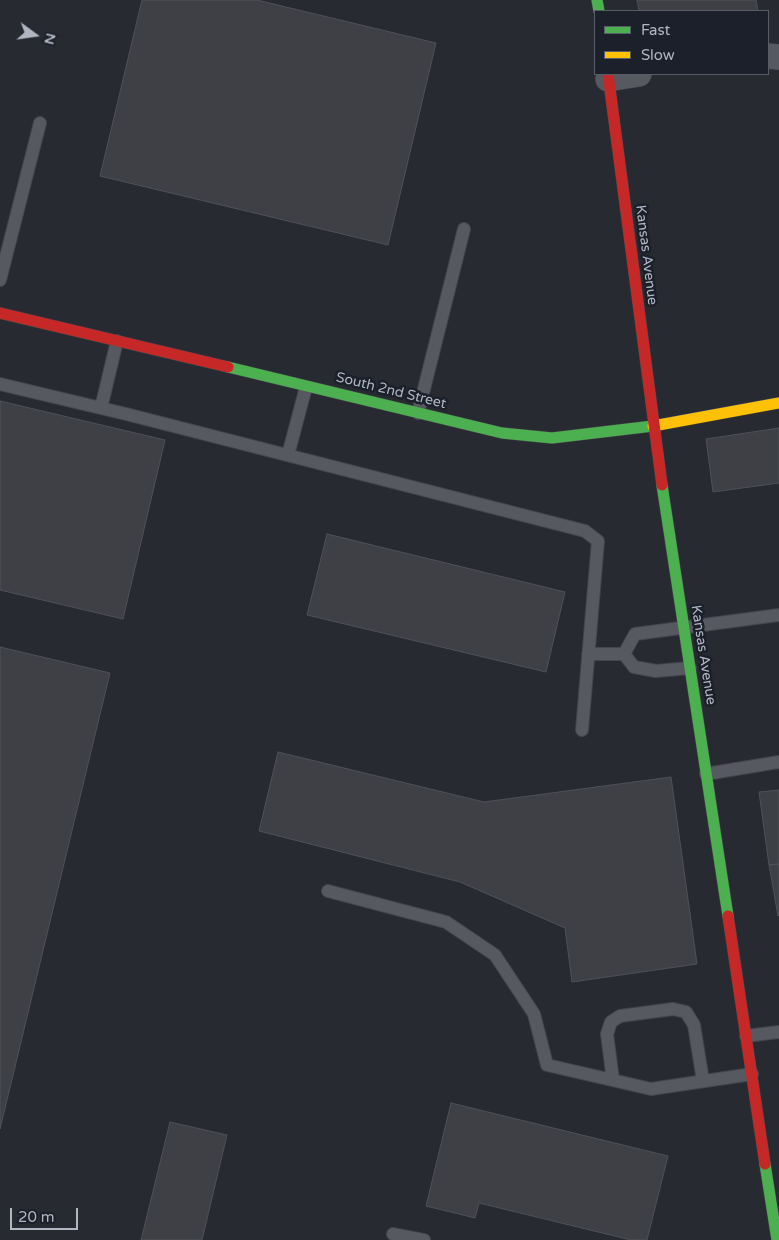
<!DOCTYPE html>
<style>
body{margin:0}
#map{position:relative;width:779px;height:1240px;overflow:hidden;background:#272a30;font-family:"Varela Round",sans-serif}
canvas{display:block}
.legend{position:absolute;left:594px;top:10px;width:175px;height:65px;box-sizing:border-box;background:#1b202a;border:1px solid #575c67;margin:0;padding:6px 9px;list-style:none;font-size:15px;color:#b0b6c2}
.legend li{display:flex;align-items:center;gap:10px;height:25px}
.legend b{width:25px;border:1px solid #575c67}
.north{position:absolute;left:10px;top:10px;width:50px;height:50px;-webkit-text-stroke:4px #1b202a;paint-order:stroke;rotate:104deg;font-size:14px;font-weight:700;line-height:20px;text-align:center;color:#b0b6c2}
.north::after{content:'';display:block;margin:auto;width:18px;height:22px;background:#b0b6c2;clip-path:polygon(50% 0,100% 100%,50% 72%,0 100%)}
.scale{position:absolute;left:10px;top:1208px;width:68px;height:22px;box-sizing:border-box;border:2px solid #b0b6c2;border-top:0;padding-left:6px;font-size:15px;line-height:18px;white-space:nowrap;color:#b0b6c2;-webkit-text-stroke:4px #1b202a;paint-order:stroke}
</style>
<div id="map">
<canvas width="779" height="1240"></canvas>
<ul class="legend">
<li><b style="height:6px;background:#4caf50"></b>Fast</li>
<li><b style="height:6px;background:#ffc107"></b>Slow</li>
</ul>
<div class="north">N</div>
<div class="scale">20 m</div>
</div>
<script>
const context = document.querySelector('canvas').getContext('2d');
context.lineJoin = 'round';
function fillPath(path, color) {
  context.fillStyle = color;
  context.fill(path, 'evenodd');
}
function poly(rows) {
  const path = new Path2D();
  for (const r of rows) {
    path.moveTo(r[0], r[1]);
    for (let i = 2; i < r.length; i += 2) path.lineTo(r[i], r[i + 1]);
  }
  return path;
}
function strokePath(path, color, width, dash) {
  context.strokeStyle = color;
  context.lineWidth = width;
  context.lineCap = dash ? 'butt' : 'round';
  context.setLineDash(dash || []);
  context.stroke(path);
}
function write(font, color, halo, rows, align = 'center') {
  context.font = font + ' "Varela Round",sans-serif';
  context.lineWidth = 5;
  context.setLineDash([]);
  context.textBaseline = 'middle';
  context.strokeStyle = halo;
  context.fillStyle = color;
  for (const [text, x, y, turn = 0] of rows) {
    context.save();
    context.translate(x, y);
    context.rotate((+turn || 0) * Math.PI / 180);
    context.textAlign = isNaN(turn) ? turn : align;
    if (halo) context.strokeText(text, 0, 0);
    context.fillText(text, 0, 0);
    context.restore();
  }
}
const building = poly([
 [142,0,257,0,436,43,388,245,100,176,142,0],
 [637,0,756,0,758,11,639,11,637,0],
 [0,401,165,440,123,619,0,590,0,401],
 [779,428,779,483,713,492,706,439,779,428],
 [327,534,565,592,546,672,307,615,327,534],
 [0,647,110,673,0,1129,0,647],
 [278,752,484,802,671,777,697,964,572,982,565,928,460,882,259,831,278,752],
 [779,790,779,864,769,865,759,792,779,790],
 [779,864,779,915,778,916,769,865,779,864],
 [451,1103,668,1156,647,1240,631,1240,479,1203,475,1218,426,1206,451,1103],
 [170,1122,227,1135,202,1240,141,1240,170,1122]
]);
fillPath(building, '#3e4045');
strokePath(building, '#4e5258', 1);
const lane = poly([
 [0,280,40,123],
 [0,384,126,414,585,531,598,541,582,730],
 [101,408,117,341],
 [418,413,464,229],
 [288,455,306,387],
 [588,654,624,654],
 [690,668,656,671,634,667,624,654,635,634,779,615],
 [706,774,779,762],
 [328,891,446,922,495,955,534,1014,547,1065,651,1089,752,1074],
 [746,1036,779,1032],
 [613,1080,607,1034,611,1022,620,1016,673,1009,686,1012,694,1025,703,1081],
 [393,1234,424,1240]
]);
const street = poly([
 [768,56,779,57],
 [608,79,639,74]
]);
const fast = poly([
 [597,0,599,11],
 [228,367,502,433,552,438,653,426],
 [662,485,728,916],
 [765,1164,777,1240]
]);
const slow = poly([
 [653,426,779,403]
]);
const jam = poly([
 [608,74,662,485],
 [0,313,228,367],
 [728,916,765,1164]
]);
strokePath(lane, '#44464b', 14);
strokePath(street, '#44464b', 26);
strokePath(fast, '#44464b', 12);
strokePath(slow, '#44464b', 12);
strokePath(jam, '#44464b', 12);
strokePath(lane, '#56595f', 12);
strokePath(street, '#56595f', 25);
strokePath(fast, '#4caf50', 11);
strokePath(slow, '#ffc107', 11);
strokePath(jam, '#c62828', 11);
write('14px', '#b0b6c2', '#1b202a', [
 ["Kansas Avenue",646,255,83],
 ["South 2nd Street",391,391,14],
 ["Kansas Avenue",703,655,81]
]);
</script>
